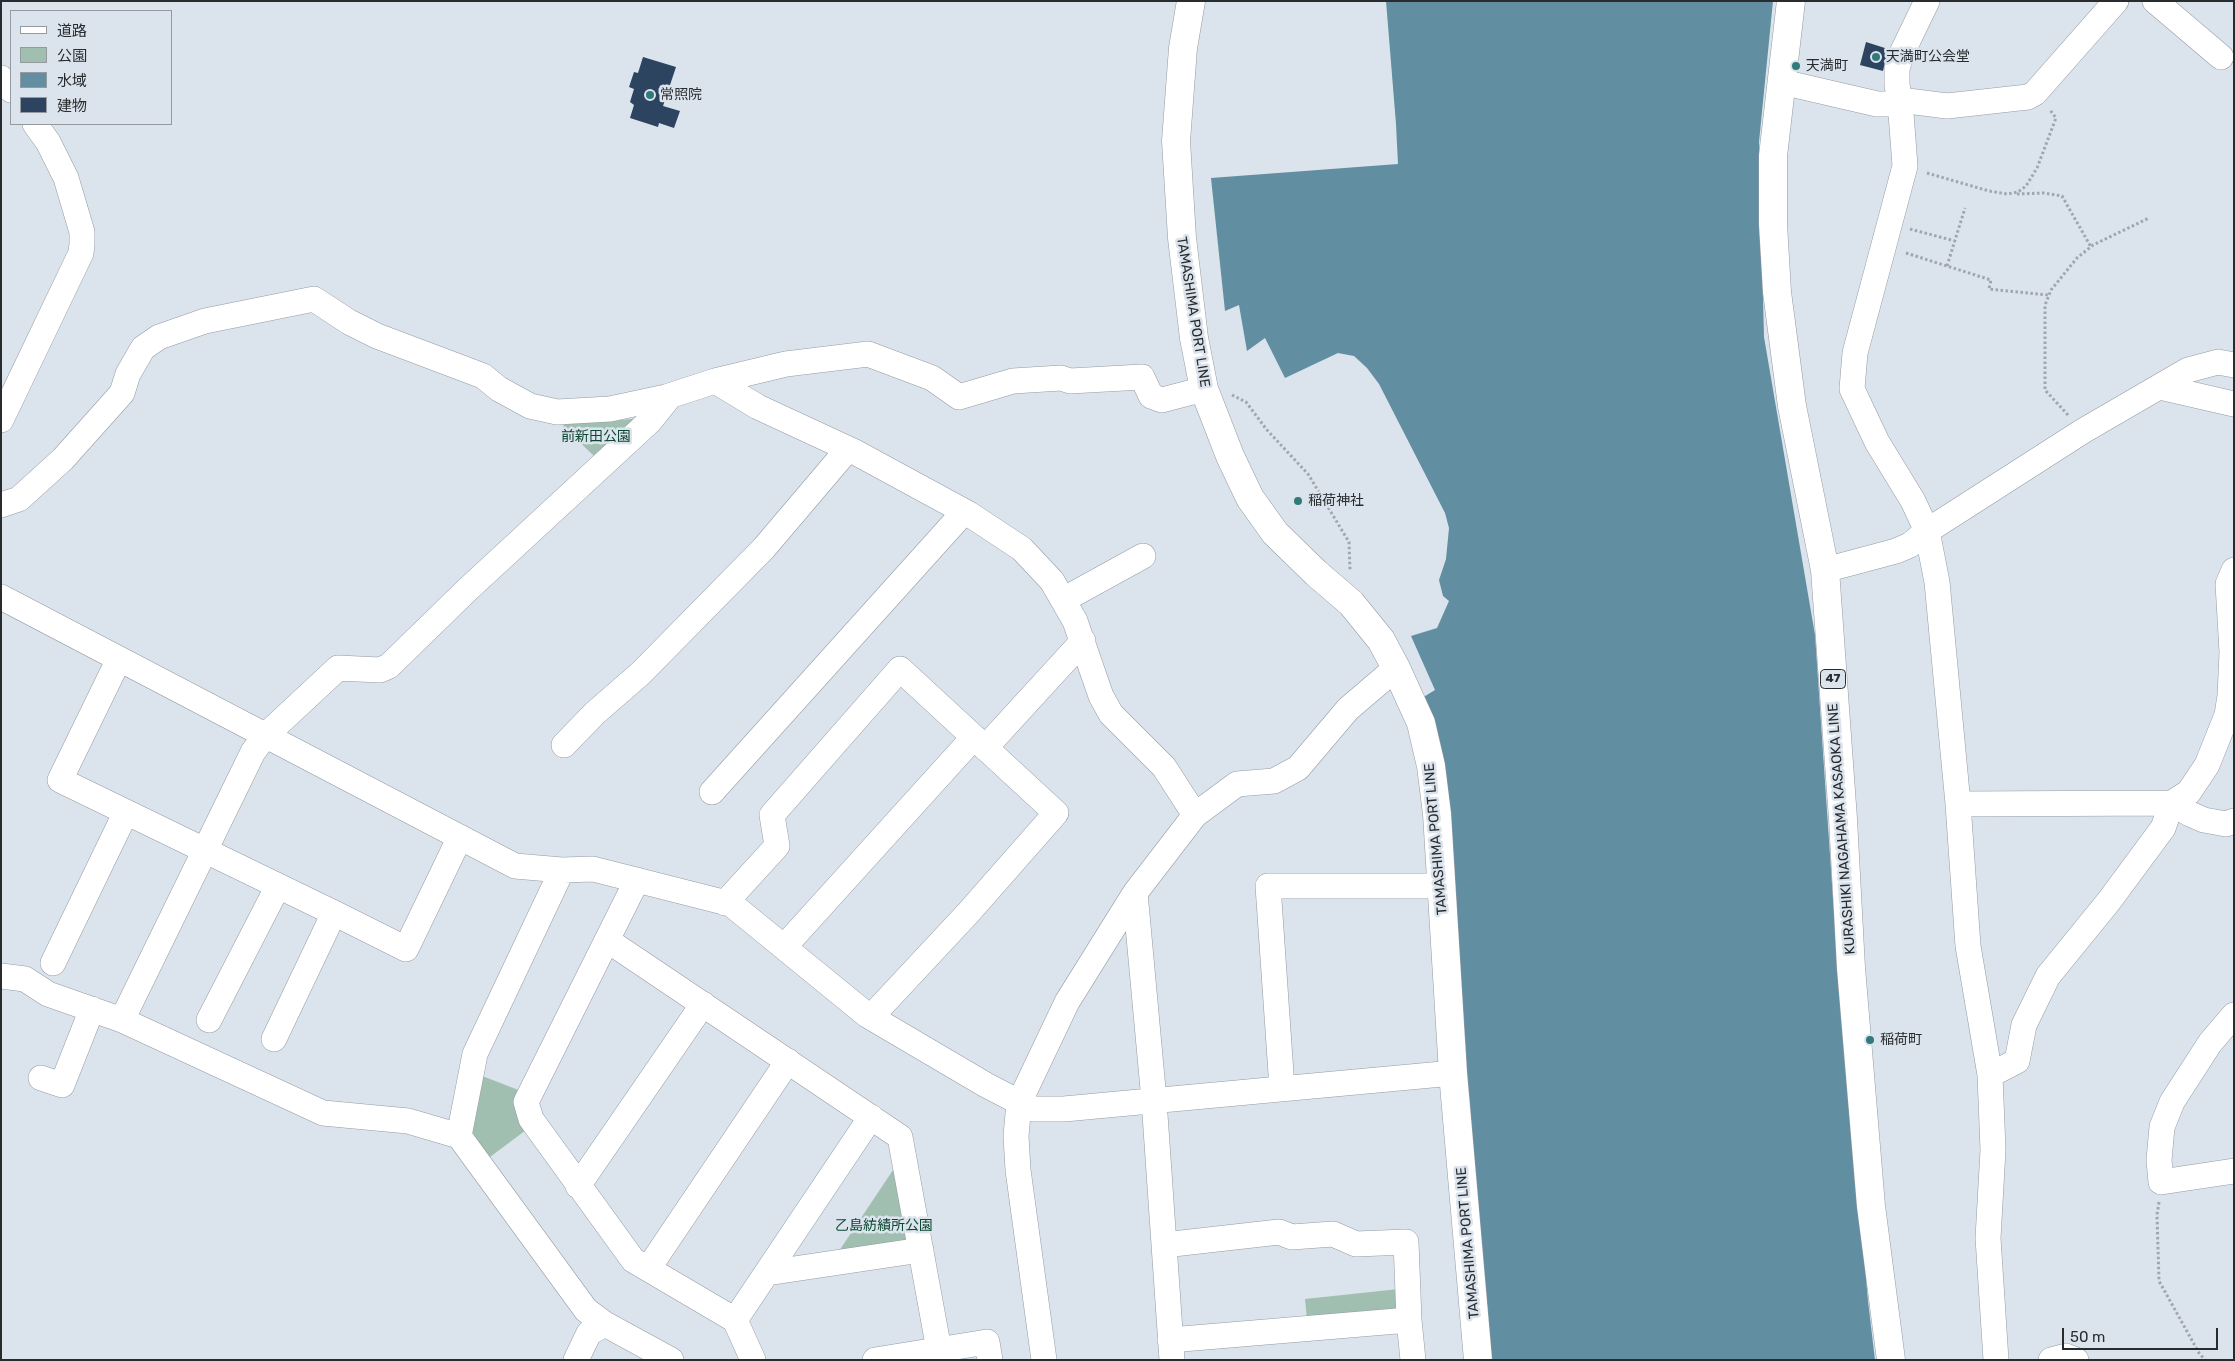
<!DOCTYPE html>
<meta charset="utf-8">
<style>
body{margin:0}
#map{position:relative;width:2235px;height:1361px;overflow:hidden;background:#dbe3ec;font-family:Rubik,"Noto Sans JP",sans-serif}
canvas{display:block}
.frame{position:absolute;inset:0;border:2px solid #292c2f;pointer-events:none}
.legend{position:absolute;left:10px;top:10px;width:162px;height:115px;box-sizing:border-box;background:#dbe3ec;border:1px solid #949aa0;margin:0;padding:6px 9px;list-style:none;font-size:15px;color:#292c2f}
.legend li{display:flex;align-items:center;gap:10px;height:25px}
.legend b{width:25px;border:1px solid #949aa0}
.scale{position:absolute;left:2062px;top:1328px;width:156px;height:22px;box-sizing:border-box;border:2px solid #292c2f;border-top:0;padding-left:6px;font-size:15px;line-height:18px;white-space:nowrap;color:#292c2f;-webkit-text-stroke:4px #dbe3ec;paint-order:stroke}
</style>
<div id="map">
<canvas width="2235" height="1361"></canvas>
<div class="frame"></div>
<ul class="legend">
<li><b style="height:6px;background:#fff"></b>道路</li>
<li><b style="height:14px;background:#a1bfb0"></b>公園</li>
<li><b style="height:14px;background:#628ea1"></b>水域</li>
<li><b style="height:14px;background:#2c445f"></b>建物</li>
</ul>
<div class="scale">50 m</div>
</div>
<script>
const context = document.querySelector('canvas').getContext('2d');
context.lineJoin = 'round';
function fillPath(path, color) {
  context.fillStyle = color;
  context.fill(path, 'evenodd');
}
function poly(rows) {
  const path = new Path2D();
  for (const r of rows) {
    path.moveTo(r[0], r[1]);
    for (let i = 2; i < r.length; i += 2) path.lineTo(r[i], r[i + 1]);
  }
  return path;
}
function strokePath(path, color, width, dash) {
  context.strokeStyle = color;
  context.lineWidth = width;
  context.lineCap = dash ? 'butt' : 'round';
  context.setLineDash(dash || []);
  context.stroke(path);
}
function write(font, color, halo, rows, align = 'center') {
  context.font = font + ' Rubik,"Noto Sans JP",sans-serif';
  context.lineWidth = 5;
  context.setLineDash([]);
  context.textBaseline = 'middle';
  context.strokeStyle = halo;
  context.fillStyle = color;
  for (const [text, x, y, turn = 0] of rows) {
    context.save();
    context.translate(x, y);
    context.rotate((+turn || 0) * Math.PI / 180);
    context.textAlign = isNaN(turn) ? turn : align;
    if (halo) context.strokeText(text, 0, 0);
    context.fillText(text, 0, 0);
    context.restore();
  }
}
fillPath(poly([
 [641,418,596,458,563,426,568,421,602,422],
 [477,1074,521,1091,526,1130,486,1160,463,1132],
 [897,1164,911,1238,904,1246,835,1257],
 [1399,1289,1401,1309,1307,1319,1305,1299]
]), '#a1bfb0');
fillPath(poly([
 [1386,1,1773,1,1759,142,1764,337,1815,635,1833,899,1868,1301,1875,1360,1492,1360,1455,949,1422,698,1435,690,1411,636,1437,628,1449,601,1443,596,1439,580,1446,559,1449,528,1445,513,1379,384,1367,368,1354,356,1338,353,1285,378,1265,338,1247,351,1239,305,1225,311,1211,178,1398,164,1396,124]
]), '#628ea1');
fillPath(poly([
 [1866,42,1888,49,1883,71,1860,65],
 [643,57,676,67,663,106,680,111,674,128,659,123,658,127,630,118,634,105,630,102,634,89,629,87,634,72,638,73]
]), '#2c445f');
const minor = poly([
 [1927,1,1901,55,1897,69,1897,85,1900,100,1905,166,1855,353,1852,389,1877,442,1913,501,1927,531,1937,582,1958,804,1968,946,1990,1075,1993,1150,1988,1238,1996,1360],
 [2155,1,2221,57],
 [1,78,11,90],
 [1782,82,1877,104,1887,104,1900,100,1947,106,2028,97,2035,93,2116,1],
 [715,381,758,407,853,451,969,514,1022,549,1052,581,1075,621,1101,696,1111,714,1164,767,1195,815],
 [2160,387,2234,404],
 [1,420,81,253,82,244,82,232,66,178,48,142,35,124],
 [1,505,19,499,63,459,122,393,128,374,143,348,159,337,205,321,314,299,349,322,377,336,483,376,499,389,530,406,557,412,610,409,666,397,715,381,786,364,868,354,932,378,959,397,1013,381,1061,378,1070,381,1142,377,1151,396,1162,400,1204,389],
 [1825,570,1896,551,1910,545,1927,531,2083,431,2188,370,2218,362,2234,365],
 [1,597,515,866,562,870,593,869,731,904,867,1015,986,1085,1032,1109,1064,1109,1453,1073],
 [1063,600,1143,556],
 [119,659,60,780,334,913],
 [564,745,595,713,641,673,764,548,848,449],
 [985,748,1083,641],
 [712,792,964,512],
 [1958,804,2172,803,2190,814,2204,820,2226,824,2234,821],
 [637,880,526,1102,531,1119,633,1260,735,1320,753,1360],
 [1135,893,1154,1100,1172,1360],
 [725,903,777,846,772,815,900,669,1056,813,969,912,871,1017],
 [607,940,900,1137,939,1350],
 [784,947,974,737],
 [53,963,126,812],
 [1,976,25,979,48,994,122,1020,323,1113,408,1121,459,1136,586,1310,605,1324,671,1360],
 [2234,1015,2210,1043,2172,1102,2162,1127,2159,1160,2161,1182,2234,1171],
 [122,1020,253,752,265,736,338,668,380,670,389,666,467,590,650,421,670,396],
 [209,1020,278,886],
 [274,1039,334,913,406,949,460,837],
 [1990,1075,2017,1061,2024,1025,2048,976,2109,901,2163,828,2172,803,2189,792,2207,765,2227,715,2230,696,2232,652,2228,584,2234,570],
 [41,1078,62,1085,92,1009],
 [1282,1088,1268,886,1441,886],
 [459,1136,475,1054,562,870],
 [578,1186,703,1004],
 [1164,1245,1279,1232,1292,1237,1333,1234,1356,1244,1406,1242,1409,1320],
 [648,1269,788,1061],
 [767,1273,921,1250],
 [735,1320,871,1117],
 [1170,1340,1409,1320,1413,1360],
 [576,1360,589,1333,605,1324],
 [875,1360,987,1342,990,1360],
 [1044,1360,1018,1170,1016,1136,1019,1103,1067,1002,1135,893,1195,815,1237,784,1274,781,1298,768,1348,709,1396,668],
 [2051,1360,2066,1356,2076,1360]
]);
const secondary = poly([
 [1191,1,1183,48,1176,141,1182,238,1194,338,1204,389,1230,456,1250,498,1275,533,1316,573,1351,603,1381,640,1396,668,1421,723,1431,766,1437,814,1453,1073,1478,1360]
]);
const primary = poly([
 [1791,1,1773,156,1773,224,1777,292,1792,406,1825,570,1843,819,1851,968,1871,1206,1891,1360]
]);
strokePath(minor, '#949ba3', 26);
strokePath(secondary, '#949ba3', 29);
strokePath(primary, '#949ba3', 29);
strokePath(poly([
 [1927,173,1989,191,2007,194,2018,192,2026,186,2037,168,2056,118,2050,110],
 [2017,194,2044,193,2062,196,2091,247],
 [1910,229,1955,241],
 [1906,253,1991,280,1989,289,2049,295],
 [1947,266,1965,208],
 [1232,395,1246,402,1267,430,1308,474,1349,542,1350,570],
 [2068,415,2045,390,2045,305,2051,290,2077,258,2093,245,2149,218],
 [2159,1202,2157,1215,2159,1281,2199,1353,2205,1360]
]), '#a0a6ad', 3, [2.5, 2.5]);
strokePath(minor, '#fff', 25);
strokePath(secondary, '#fff', 28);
strokePath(primary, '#fff', 28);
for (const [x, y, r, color] of [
 [1876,57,5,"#317a7a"],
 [1796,66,5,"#317a7a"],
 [650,95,5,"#317a7a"],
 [1298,501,5,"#317a7a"],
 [1870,1040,5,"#317a7a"]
]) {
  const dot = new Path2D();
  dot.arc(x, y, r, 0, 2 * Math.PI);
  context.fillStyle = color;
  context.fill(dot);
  strokePath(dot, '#dbe3ec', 2);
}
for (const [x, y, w] of [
 [1833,679,25]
]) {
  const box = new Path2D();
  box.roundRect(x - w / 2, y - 9.5, w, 19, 4);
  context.fillStyle = '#dbe3ec';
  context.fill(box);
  strokePath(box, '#292c2f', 1);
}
write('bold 12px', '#292c2f', null, [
 ["47",1833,679]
]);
write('14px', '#292c2f', '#dbe3ec', [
 ["天満町公会堂",1886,57],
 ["天満町",1806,66],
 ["常照院",660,95],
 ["稲荷神社",1308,501],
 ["稲荷町",1880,1040]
], 'left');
write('14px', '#292c2f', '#dbe3ec', [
 ["TAMASHIMA PORT LINE",1193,312,81],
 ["KURASHIKI NAGAHAMA KASAOKA LINE",1842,829,-94],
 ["TAMASHIMA PORT LINE",1436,839,-95],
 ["TAMASHIMA PORT LINE",1468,1243,-95]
]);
write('14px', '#0d4732', '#dbe3ec', [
 ["前新田公園",596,437],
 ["乙島紡績所公園",884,1226]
]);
</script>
